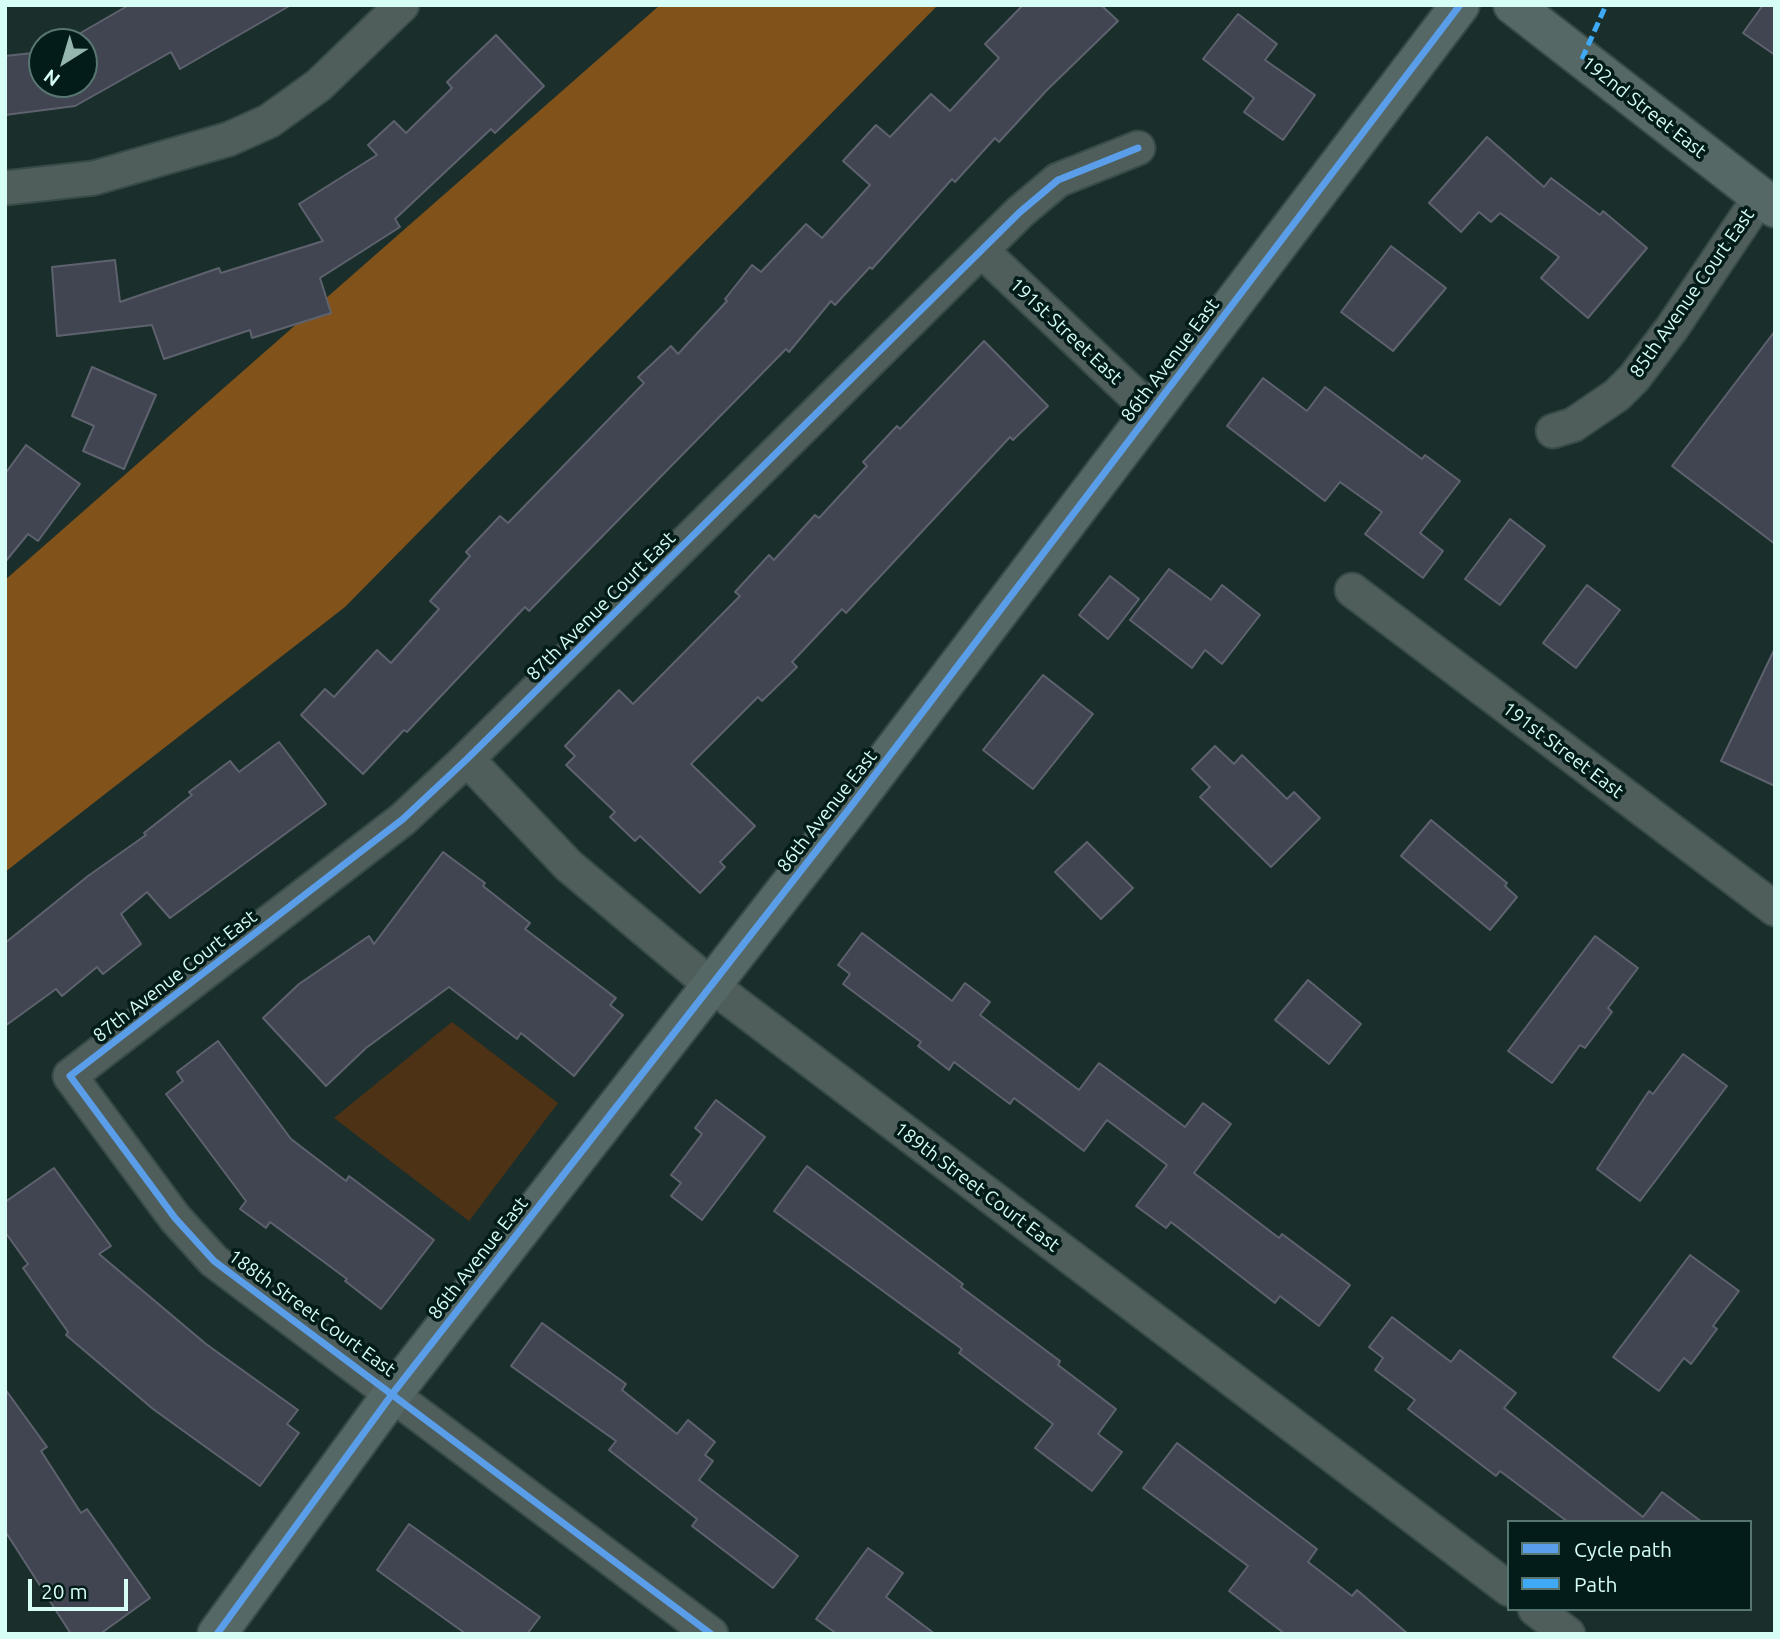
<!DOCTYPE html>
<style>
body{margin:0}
#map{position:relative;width:1780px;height:1639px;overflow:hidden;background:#1a2f2b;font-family:Ubuntu,sans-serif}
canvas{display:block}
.frame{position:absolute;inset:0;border:7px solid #d6fef6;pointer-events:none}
.legend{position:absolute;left:1507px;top:1520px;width:245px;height:91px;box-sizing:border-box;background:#041c19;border:2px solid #587671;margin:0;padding:9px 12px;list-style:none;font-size:21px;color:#d6fef6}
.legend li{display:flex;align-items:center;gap:14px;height:35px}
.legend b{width:35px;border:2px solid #587671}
.north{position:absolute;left:28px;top:28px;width:70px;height:70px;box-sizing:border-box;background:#041c19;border:2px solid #587671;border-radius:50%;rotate:217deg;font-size:19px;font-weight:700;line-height:28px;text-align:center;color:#d6fef6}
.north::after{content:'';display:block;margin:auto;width:24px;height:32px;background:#94b6af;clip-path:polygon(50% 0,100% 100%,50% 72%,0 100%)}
.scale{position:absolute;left:28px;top:1579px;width:100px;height:32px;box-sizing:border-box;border:4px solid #d6fef6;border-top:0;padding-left:9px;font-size:21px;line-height:24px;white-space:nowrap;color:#d6fef6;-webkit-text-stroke:5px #041c19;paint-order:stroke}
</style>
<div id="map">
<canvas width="1780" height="1639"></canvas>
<div class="frame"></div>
<ul class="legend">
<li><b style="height:9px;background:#5a9eea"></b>Cycle path</li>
<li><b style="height:9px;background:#3fa9f5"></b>Path</li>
</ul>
<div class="north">N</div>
<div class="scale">20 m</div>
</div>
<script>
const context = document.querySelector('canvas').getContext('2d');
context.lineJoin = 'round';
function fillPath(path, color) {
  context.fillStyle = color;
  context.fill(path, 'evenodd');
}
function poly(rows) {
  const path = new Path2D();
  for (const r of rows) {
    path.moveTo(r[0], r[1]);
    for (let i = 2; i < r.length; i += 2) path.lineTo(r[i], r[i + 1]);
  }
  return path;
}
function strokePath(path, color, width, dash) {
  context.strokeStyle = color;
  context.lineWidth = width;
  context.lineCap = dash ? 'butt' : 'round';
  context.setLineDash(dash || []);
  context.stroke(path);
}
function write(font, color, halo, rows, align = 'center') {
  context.font = font + ' Ubuntu,sans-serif';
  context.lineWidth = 7;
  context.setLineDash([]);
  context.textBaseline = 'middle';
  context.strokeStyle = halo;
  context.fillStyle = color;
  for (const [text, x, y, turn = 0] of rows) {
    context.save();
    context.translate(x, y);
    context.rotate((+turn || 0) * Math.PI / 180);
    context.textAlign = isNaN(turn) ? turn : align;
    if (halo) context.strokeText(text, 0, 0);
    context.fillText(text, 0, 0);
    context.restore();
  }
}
fillPath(poly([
 [452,1022,558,1103,469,1221,334,1118]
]), '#4e3215');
fillPath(poly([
 [660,5,938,5,345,607,5,872,5,580]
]), '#82521b');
const building = poly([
 [129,5,291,5,180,69,171,52,75,106,5,115,5,56,42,52,42,84,84,84,84,42,65,42,129,5],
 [1023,5,1101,5,1118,21,1046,91,999,142,995,138,955,182,952,179,872,269,870,267,835,305,831,301,789,352,786,349,529,611,525,607,407,732,404,730,363,774,301,715,325,689,334,697,377,650,391,663,439,609,430,601,470,556,466,552,500,516,508,523,644,383,638,377,671,346,678,354,727,301,725,299,752,265,761,272,806,224,822,238,870,185,843,161,876,125,890,137,931,94,950,111,999,58,985,44,1023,5],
 [1763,5,1775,5,1775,55,1743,33,1763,5],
 [1238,14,1277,44,1265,60,1315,95,1283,140,1244,112,1254,98,1203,59,1238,14],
 [496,35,544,86,495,133,491,129,395,219,400,227,320,278,331,313,252,338,250,330,164,359,152,325,57,336,52,267,115,260,120,302,219,268,221,273,323,241,299,204,377,155,368,145,394,121,406,133,452,88,447,82,496,35],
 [1487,137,1544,187,1551,178,1600,215,1603,211,1647,248,1588,318,1541,278,1559,257,1500,213,1491,222,1479,212,1461,232,1429,203,1487,137],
 [1391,246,1446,288,1393,351,1341,312,1391,246],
 [1775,331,1775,544,1672,466,1775,331],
 [984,341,1048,406,1013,440,1010,437,846,613,842,609,792,662,797,667,762,701,758,697,691,764,755,826,720,862,725,867,700,893,640,836,635,841,610,817,615,812,566,765,575,756,565,746,619,690,633,704,740,596,735,592,769,555,774,560,815,515,819,518,867,466,863,462,897,426,900,429,984,341],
 [92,367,156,395,124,469,83,451,94,426,72,416,92,367],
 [1263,378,1307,411,1325,387,1422,459,1425,455,1460,481,1420,533,1443,551,1423,578,1365,534,1382,512,1340,482,1325,501,1227,426,1263,378],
 [26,445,80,484,38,541,28,534,5,562,5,474,26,445],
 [1510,519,1545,546,1500,605,1465,579,1510,519],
 [1169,569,1211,600,1222,585,1260,615,1222,664,1205,650,1192,668,1130,620,1169,569],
 [1110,576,1139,599,1108,639,1079,615,1110,576],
 [1587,585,1620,610,1576,668,1543,643,1587,585],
 [1775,648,1775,786,1721,761,1775,648],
 [1043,675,1093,714,1033,789,983,750,1043,675],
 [279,742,326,804,170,918,147,892,121,914,141,944,103,974,97,967,62,996,56,989,5,1026,5,943,88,876,146,835,144,833,192,795,189,792,230,761,239,772,279,742],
 [1215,746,1234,764,1242,755,1287,799,1294,792,1320,818,1271,867,1200,797,1210,787,1192,769,1215,746],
 [1431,820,1507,883,1505,886,1517,897,1490,930,1401,856,1431,820],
 [1087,842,1133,888,1101,919,1055,872,1087,842],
 [443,852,485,883,483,886,530,923,525,929,616,998,610,1005,623,1015,574,1076,521,1033,517,1039,449,987,366,1048,326,1086,263,1018,299,984,369,936,374,944,443,852],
 [862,933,952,1001,965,983,990,1002,980,1015,1079,1090,1099,1063,1185,1127,1203,1103,1231,1124,1194,1173,1279,1238,1282,1234,1350,1285,1319,1326,1280,1296,1275,1303,1171,1222,1166,1228,1136,1206,1167,1165,1107,1120,1084,1151,1014,1098,1010,1104,954,1062,949,1070,918,1046,921,1042,843,984,850,974,838,965,862,933],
 [1595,936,1638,968,1608,1008,1612,1012,1585,1048,1580,1045,1552,1083,1508,1051,1595,936],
 [1308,980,1361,1024,1329,1064,1275,1020,1308,980],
 [218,1041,291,1139,346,1181,349,1176,434,1240,381,1309,345,1281,347,1279,270,1222,266,1228,240,1209,246,1201,166,1094,183,1081,177,1072,218,1041],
 [1683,1054,1727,1086,1640,1201,1597,1169,1649,1091,1653,1094,1683,1054],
 [716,1100,765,1137,702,1220,671,1196,681,1183,671,1175,702,1134,695,1128,716,1100],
 [807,1166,963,1284,961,1287,1060,1361,1058,1365,1116,1409,1098,1434,1122,1452,1092,1491,1035,1448,1053,1424,959,1353,962,1349,774,1211,807,1166],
 [54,1168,111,1246,99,1254,206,1344,298,1410,287,1424,299,1433,260,1486,153,1409,66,1335,68,1332,23,1268,28,1264,5,1232,5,1202,54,1168],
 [1690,1255,1739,1291,1713,1326,1717,1329,1691,1364,1684,1358,1659,1391,1613,1357,1690,1255],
 [1392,1317,1451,1362,1460,1350,1516,1393,1504,1408,1643,1517,1662,1492,1702,1522,1568,1522,1500,1471,1496,1476,1408,1409,1415,1400,1375,1370,1383,1358,1369,1347,1392,1317],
 [542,1323,626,1384,622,1390,677,1434,688,1420,715,1442,705,1455,713,1461,699,1480,798,1556,773,1588,692,1526,697,1519,609,1450,616,1441,511,1366,542,1323],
 [5,1389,47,1447,41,1451,81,1513,87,1509,150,1598,100,1634,71,1634,5,1531,5,1389],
 [1177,1443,1317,1549,1308,1562,1352,1596,1357,1590,1408,1634,1285,1634,1229,1591,1248,1566,1143,1488,1177,1443],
 [409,1524,540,1617,527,1634,466,1634,377,1570,409,1524],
 [868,1548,903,1573,886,1597,935,1634,837,1634,816,1619,868,1548]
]);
fillPath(building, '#414552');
strokePath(building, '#5e626e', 2);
const street = poly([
 [5,188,94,178,229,139,269,121,319,85,402,5],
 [982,251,1151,411],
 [1553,431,1573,425,1617,395,1634,378,1672,328,1760,197],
 [1352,590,1775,909],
 [467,759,569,866,711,985,1509,1589],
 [1535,1609,1568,1634],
 [711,1634,214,1261,175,1218,70,1076,403,819,467,759,1020,212,1058,180,1138,148]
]);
const secondary = poly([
 [1513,5,1775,208],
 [217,1634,393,1393,849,809,1460,5]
]);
strokePath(street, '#364a47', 37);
strokePath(secondary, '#364a47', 42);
strokePath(street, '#4f5e5b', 33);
strokePath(secondary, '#566865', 38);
strokePath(poly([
 [1582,59,1606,5]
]), '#3fa9f5', 5, [10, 5]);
strokePath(poly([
 [217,1634,393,1393,849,809,1460,5],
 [711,1634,214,1261,175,1218,70,1076,403,819,467,759,1020,212,1058,180,1138,148]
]), '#5a9eea', 7);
write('19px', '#d6fef6', '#041c19', [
 ["192nd Street East",1644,107,38],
 ["85th Avenue Court East",1692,293,-55],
 ["191st Street East",1066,331,43],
 ["86th Avenue East",1170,360,-53],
 ["87th Avenue Court East",601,606,-45],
 ["191st Street East",1563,750,37],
 ["86th Avenue East",827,811,-52],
 ["87th Avenue Court East",175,976,-38],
 ["189th Street Court East",977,1187,37],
 ["86th Avenue East",478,1258,-52],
 ["188th Street Court East",312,1313,36]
]);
</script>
